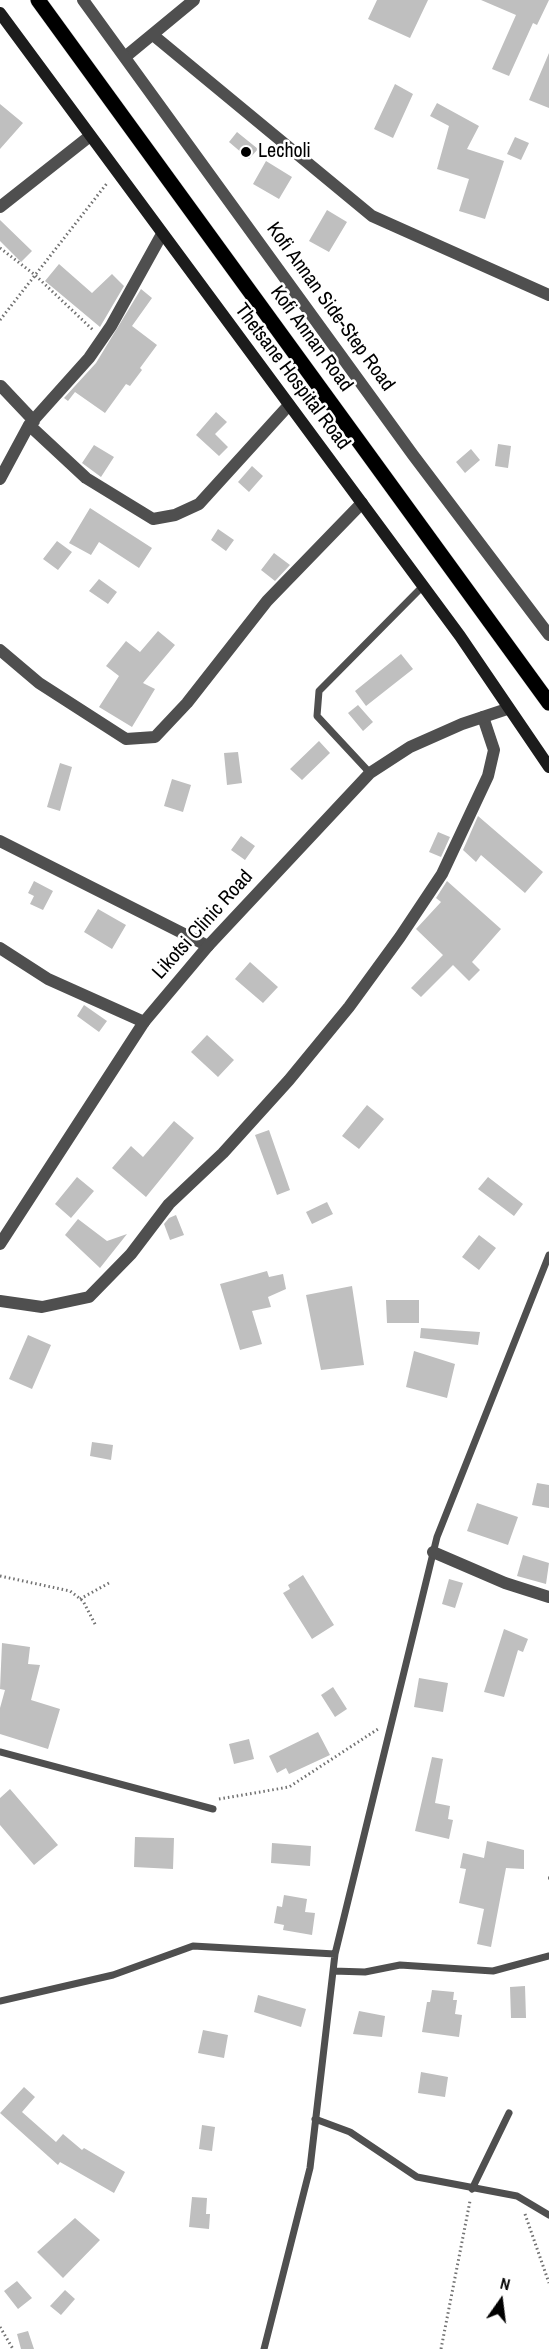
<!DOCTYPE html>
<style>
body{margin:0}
#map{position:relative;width:549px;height:2349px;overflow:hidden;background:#fff;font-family:"Archivo Narrow",sans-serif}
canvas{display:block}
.north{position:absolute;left:471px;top:2271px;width:60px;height:60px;-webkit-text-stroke:4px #fff;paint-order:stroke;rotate:14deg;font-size:16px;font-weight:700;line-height:24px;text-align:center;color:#000}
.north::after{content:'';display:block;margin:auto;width:21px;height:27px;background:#000;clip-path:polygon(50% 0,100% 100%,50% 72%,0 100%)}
</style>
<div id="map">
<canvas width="549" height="2349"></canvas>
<div class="north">N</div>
</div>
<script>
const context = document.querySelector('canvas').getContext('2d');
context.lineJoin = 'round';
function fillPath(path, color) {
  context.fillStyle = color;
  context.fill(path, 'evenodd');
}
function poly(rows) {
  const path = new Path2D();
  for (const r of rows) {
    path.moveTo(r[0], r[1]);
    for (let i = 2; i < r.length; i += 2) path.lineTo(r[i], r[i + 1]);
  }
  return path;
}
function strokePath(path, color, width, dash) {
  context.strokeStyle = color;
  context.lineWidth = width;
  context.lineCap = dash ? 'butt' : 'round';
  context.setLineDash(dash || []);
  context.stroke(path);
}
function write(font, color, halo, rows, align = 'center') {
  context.font = font + ' "Archivo Narrow",sans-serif';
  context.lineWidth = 5;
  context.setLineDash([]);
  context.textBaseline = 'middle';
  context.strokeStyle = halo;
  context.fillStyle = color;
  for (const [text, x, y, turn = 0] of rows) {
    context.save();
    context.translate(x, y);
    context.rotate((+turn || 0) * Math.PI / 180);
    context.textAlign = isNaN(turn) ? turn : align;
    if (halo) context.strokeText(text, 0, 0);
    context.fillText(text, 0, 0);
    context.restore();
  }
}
fillPath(poly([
 [377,0,428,0,410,38,368,19],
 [481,0,549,0,537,25,533,23,509,76,492,69,516,15],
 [549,53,549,108,529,100],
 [395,84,413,94,393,138,374,129],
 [437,103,479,126,467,149,504,161,485,219,459,211,469,179,437,169,449,126,430,116],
 [0,104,23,123,0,149],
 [237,132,258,149,249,159,229,142],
 [515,137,529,143,521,160,507,154],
 [266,161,292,177,279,199,253,184],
 [327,210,347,222,329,252,309,241],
 [0,220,32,251,21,262,0,241],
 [59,264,92,293,112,274,124,286,100,327,45,281],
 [141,289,152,298,132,326,157,345,140,368,142,370,130,386,126,384,105,413,75,392,68,401,64,398,96,363],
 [216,412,227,422,215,434,228,447,219,456,196,435],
 [498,444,511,446,508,468,495,466],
 [94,445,114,457,101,477,82,463],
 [471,449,480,460,465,473,456,462],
 [252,466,263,476,249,492,238,482],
 [90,508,152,548,139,568,99,542,91,555,69,543],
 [218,529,234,540,226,551,211,540],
 [57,541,72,552,58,570,43,559],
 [274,553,290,565,275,581,261,570],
 [99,579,117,592,108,604,89,591],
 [158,631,175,645,143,683,155,689,132,727,99,707,119,676,106,666,126,641,140,652],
 [401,654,413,669,366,706,355,691],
 [358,705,373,722,363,731,348,713],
 [319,741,330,753,302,780,290,769],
 [238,752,242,783,227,785,224,753],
 [60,763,72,767,60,811,47,807],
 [172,779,191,785,183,812,164,806],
 [478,816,543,872,525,893,481,855,476,862,463,850],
 [438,832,450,837,441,857,429,852],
 [241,836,255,846,245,860,231,850],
 [34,881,53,891,43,910,30,904,34,896,28,893],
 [447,881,501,929,472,962,480,970,469,981,453,965,421,997,411,988,443,955,416,929,441,902,436,898],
 [98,909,126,925,112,949,84,932],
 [250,962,278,987,263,1003,235,979],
 [84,1005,107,1021,99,1032,77,1016],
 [207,1035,234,1060,218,1077,191,1052],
 [367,1105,384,1119,359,1149,342,1136],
 [174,1121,194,1138,146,1197,112,1168,131,1146,143,1157],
 [269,1130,290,1190,277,1195,255,1135],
 [77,1177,94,1191,71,1218,55,1204],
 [488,1177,523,1204,514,1216,478,1189],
 [327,1202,333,1214,312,1224,306,1212],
 [176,1215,184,1235,170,1240,164,1224,169,1218],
 [78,1219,107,1241,127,1234,100,1268,65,1235],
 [479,1235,496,1248,479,1270,462,1257],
 [267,1271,269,1277,283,1274,286,1289,268,1297,271,1307,252,1311,262,1344,240,1350,220,1284],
 [352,1286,364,1365,321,1370,306,1295],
 [386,1300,419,1300,419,1323,387,1323],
 [421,1328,480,1332,478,1345,420,1338],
 [28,1335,51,1345,32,1389,9,1379],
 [414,1351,455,1364,447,1398,406,1387],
 [92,1442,113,1445,111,1460,90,1456],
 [537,1483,549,1485,549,1508,532,1505],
 [477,1503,518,1517,508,1545,467,1531],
 [523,1555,549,1563,546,1584,517,1576],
 [303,1575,334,1625,312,1639,283,1593,290,1589,288,1585],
 [449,1579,463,1583,455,1608,442,1604],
 [504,1629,528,1639,523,1652,518,1650,504,1697,484,1692],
 [2,1643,30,1647,28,1664,40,1665,31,1700,60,1709,48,1749,0,1734,0,1708,5,1690,0,1689],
 [419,1678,448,1683,443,1712,414,1707],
 [333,1687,347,1709,335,1717,321,1695],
 [318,1732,330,1755,289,1774,286,1768,277,1773,269,1756],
 [249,1739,254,1759,234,1764,229,1744],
 [432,1757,443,1759,435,1803,450,1806,448,1819,453,1820,449,1839,415,1831],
 [10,1789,58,1845,34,1865,0,1825,0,1798],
 [135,1837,174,1838,173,1869,134,1867],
 [487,1841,524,1850,524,1869,506,1868,491,1947,477,1944,484,1909,459,1903,466,1869,460,1868,463,1853,484,1858],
 [272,1843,311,1846,310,1866,271,1863],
 [284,1895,307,1899,305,1912,315,1913,312,1935,283,1930,284,1925,274,1923,277,1906,282,1907],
 [525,1986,526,2018,511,2018,510,1987],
 [432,1990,454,1992,453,2000,457,2000,455,2014,462,2015,459,2037,422,2032,427,2002,430,2002],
 [258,1995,306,2009,301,2027,254,2012],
 [359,2011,385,2016,382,2037,353,2034],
 [203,2030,228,2035,224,2058,198,2053],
 [421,2072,448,2077,445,2097,418,2093],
 [24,2087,35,2097,22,2112,56,2142,63,2134,82,2150,84,2148,125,2172,114,2193,60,2162,58,2165,0,2113],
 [202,2125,215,2127,212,2151,199,2149],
 [192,2197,207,2198,206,2214,210,2214,209,2229,189,2227],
 [75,2218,100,2240,63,2278,37,2252],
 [17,2281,32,2298,18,2309,4,2291],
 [65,2290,75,2299,61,2315,50,2306],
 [28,2331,34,2349,21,2349,17,2334]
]), '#bfbfbf');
const primary = poly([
 [38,0,549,703]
]);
strokePath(primary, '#dbdbdb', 16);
strokePath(poly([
 [0,248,35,275,93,330],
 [0,320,108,182],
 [0,1576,70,1591,83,1601,96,1626],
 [80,1599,109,1583],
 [219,1799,289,1787,378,1729],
 [548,1878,549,1878],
 [525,2214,549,2283],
 [0,2327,13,2349],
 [441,2349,470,2201]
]), '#717171', 3, [1.5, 3]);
strokePath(poly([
 [370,773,317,716,319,691,423,586],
 [0,1752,213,1809],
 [333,1971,365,1972,400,1965,493,1971,549,1956],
 [0,2001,113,1975,193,1946,335,1954],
 [315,2119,350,2132,417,2177,517,2196,549,2215],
 [472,2189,509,2113],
 [264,2349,310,2168,335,1954,437,1537,549,1255]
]), '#4f4f4f', 7);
strokePath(poly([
 [153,35,372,216,549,295],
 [125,57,194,0],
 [0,207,90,136],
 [1,386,34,421],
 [29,425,89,358,111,326,162,234],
 [0,479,29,425,86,478,153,519,175,515,199,504,289,405],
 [0,650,39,683,126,739,155,737,187,703,267,601,362,503],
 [0,841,208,946],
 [0,948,48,979,144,1022],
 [0,1301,42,1307,89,1297,131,1254,169,1204,223,1153,289,1080,349,1007,400,937,442,874,488,776,494,750,483,717],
 [433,1552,505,1583,549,1597]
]), '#4f4f4f', 12);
strokePath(poly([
 [83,0,413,455,549,635],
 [0,1244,144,1022,208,946,370,773,410,747,462,724,507,709]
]), '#4f4f4f', 12);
strokePath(poly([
 [0,13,460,636,549,767]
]), '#1c1c1c', 12);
strokePath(primary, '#000', 15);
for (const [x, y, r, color] of [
 [246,152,6,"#000"]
]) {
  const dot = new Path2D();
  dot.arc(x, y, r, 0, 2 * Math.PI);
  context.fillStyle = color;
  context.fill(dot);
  strokePath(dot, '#fff', 2);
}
write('20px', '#000', '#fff', [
 ["Lecholi",258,152]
], 'left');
write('20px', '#000', '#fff', [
 ["Kofi Annan Side-Step Road",330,307,54],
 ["Kofi Annan Road",311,339,54],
 ["Thetsane Hospital Road",292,377,53],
 ["Likotsi Clinic Road",203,925,-48]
]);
</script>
